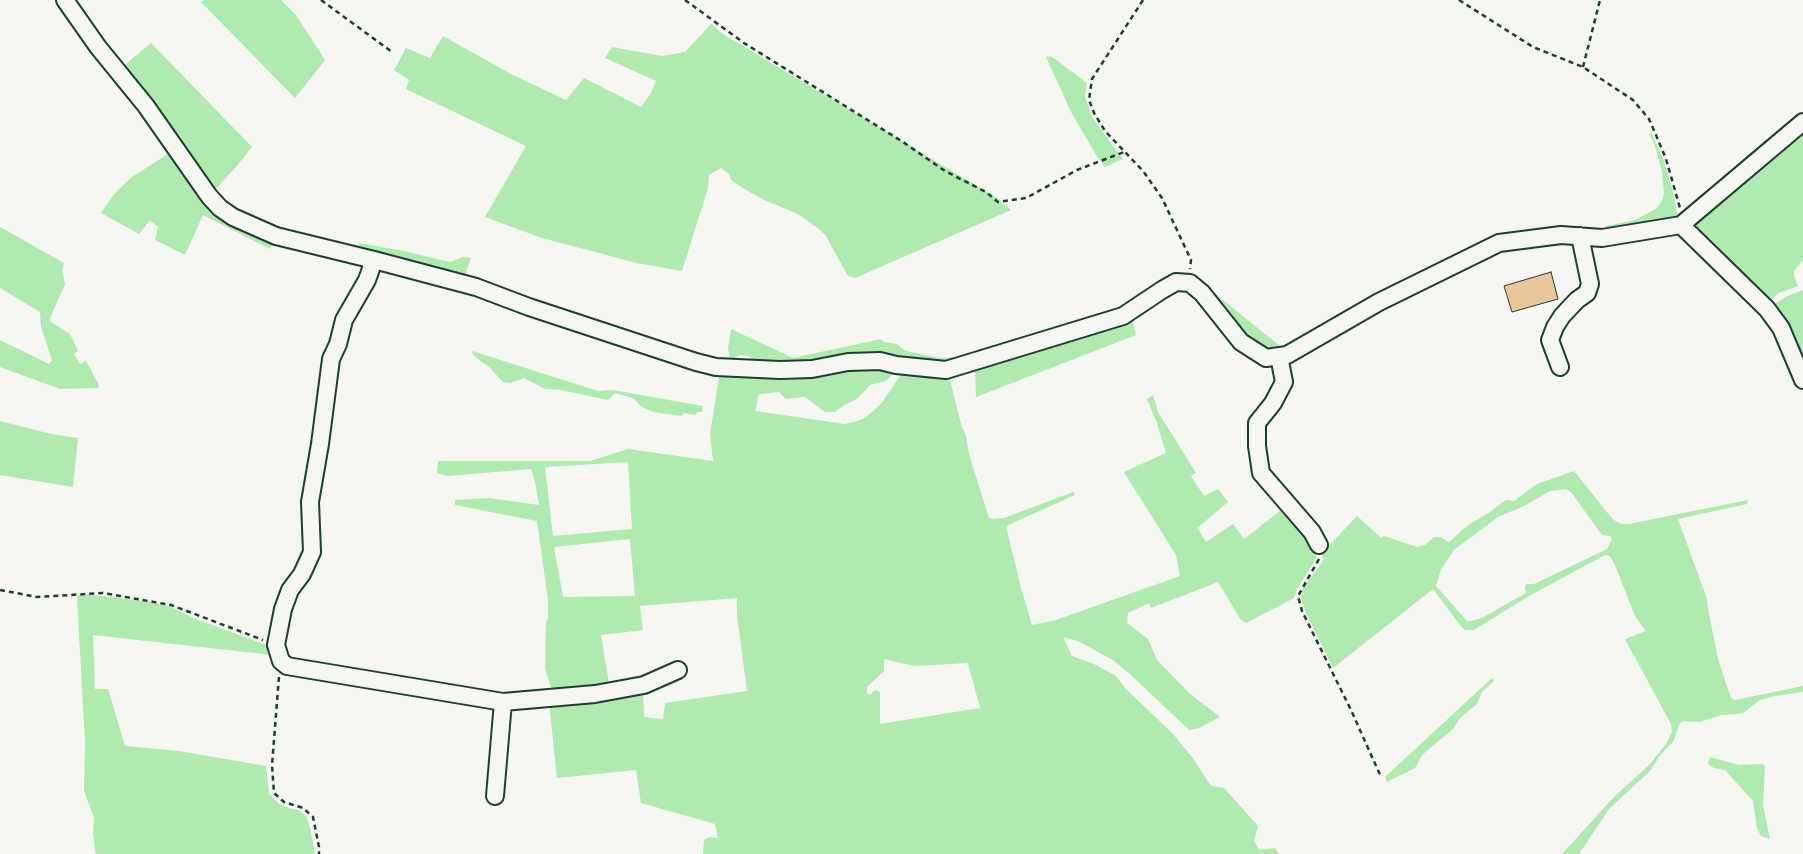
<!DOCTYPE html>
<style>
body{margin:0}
canvas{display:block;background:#f6f6f2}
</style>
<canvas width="1803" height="854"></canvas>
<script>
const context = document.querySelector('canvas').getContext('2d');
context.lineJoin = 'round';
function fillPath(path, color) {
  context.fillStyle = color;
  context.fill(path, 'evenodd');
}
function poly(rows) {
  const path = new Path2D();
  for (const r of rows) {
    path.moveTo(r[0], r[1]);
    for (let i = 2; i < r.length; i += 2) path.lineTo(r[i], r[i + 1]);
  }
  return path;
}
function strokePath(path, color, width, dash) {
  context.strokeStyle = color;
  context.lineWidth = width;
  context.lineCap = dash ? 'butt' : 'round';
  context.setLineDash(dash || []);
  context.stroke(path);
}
fillPath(poly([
 [204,0,281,0,296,15,325,60,295,98,201,2],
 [711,24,723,34,997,198,1011,210,855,278,848,276,826,236,819,229,798,214,764,200,741,187,731,180,729,174,721,168,709,175,708,188,682,271,637,263,542,238,485,217,526,146,406,89,409,80,394,70,406,48,430,58,443,36,511,74,566,100,584,78,641,107,651,93,656,81,605,58,612,47,662,56,685,52],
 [151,43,252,147,236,167,211,194,120,69],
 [1051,56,1087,83,1085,96,1092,117,1123,159,1105,167,1098,158,1071,112,1046,57],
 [1803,127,1803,260,1794,271,1794,276,1798,286,1779,293,1767,303,1722,259,1690,222],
 [1649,133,1652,134,1663,158,1672,188,1678,218,1607,232,1606,226,1635,220,1656,209,1662,201,1664,193,1662,172,1655,146],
 [171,152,210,203,272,238,270,249,203,215,185,255,155,240,158,227,150,220,139,234,101,213,115,193,132,177],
 [0,227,64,263,62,270,65,284,50,318,51,322,70,334,78,351,74,354,80,364,86,361,99,385,98,388,60,389,0,367,0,340,49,364,52,360,41,327,40,312,0,288],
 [359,243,404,251,450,262,463,257,471,258,464,278,358,251],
 [1198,280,1285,350,1269,351,1248,340],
 [1803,290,1803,370,1773,307,1776,303,1787,296],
 [1131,315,1136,335,976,397,975,366],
 [731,329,793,358,881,339,884,342,896,344,906,351,939,358,961,357,945,363,799,364,761,363,748,356,740,355,730,361,728,349],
 [472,351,598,391,612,390,703,406,702,412,698,412,695,415,684,413,682,416,653,412,642,407,633,398,615,393,608,400,561,390,545,389,524,378,510,383,503,382,490,368,473,355],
 [852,365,895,368,892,375,886,381,870,385,857,399,844,405,835,412,825,412,805,397,786,399,779,392,759,394,755,411,845,424,854,422,865,418,881,404,904,370,949,376,961,424,966,436,969,454,989,518,992,519,1004,518,1073,492,1075,495,1006,526,1021,588,1032,625,1056,620,1180,576,1176,555,1124,472,1166,453,1157,423,1147,399,1153,395,1158,412,1196,473,1191,476,1204,496,1218,489,1228,502,1197,528,1206,542,1233,524,1244,539,1285,507,1309,539,1316,553,1316,559,1298,587,1294,598,1246,623,1241,620,1218,582,1151,608,1149,603,1128,613,1127,623,1148,639,1157,660,1189,693,1220,717,1199,728,1189,730,1130,674,1113,660,1078,641,1063,637,1072,656,1094,664,1116,676,1126,689,1173,734,1192,757,1211,786,1224,788,1258,826,1254,841,1259,850,1275,848,1279,854,703,854,704,840,709,837,718,838,715,824,641,803,636,770,557,778,549,703,643,692,644,717,663,719,665,703,747,691,737,616,737,598,640,606,643,630,601,635,610,690,554,696,545,669,546,623,548,618,548,600,537,521,455,505,455,500,489,498,539,505,535,482,531,469,447,476,437,473,438,461,590,461,628,449,713,461,710,434,720,372],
 [628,462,632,529,553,536,545,467],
 [630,539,635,596,563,597,554,547],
 [884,659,915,666,968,663,980,708,880,724,880,692,875,690,870,695,867,694,867,687,884,671],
 [0,421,51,434,78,438,73,487,0,475],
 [1574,471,1610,516,1614,520,1621,524,1629,524,1748,500,1747,504,1678,519,1707,599,1708,609,1718,659,1731,698,1735,700,1803,686,1803,692,1775,696,1760,700,1743,713,1737,714,1721,715,1700,722,1683,721,1680,723,1673,742,1661,754,1650,771,1609,809,1579,854,1562,854,1614,797,1650,764,1666,744,1672,732,1671,724,1625,639,1646,631,1635,616,1615,565,1610,556,1605,555,1529,596,1474,630,1465,630,1460,625,1433,589,1333,668,1306,613,1301,599,1302,591,1305,585,1321,564,1323,560,1322,553,1357,516,1381,538,1384,536,1417,547,1425,545,1434,537,1440,537,1449,542,1467,526,1490,512,1503,502,1506,500,1514,501,1537,484],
 [1566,489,1571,492,1602,535,1610,536,1612,539,1607,549,1534,584,1527,584,1525,586,1526,593,1482,618,1471,621,1467,621,1436,586,1441,569,1454,550,1498,517,1524,506,1550,491],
 [86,594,150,602,169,606,193,618,269,646,272,655,93,635,95,689,108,689,125,746,179,751,266,766,269,793,279,804,289,808,298,810,306,816,310,827,315,854,96,854,93,835,94,818,84,790,85,743,77,596],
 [1492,678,1494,681,1482,692,1477,704,1460,718,1454,728,1422,755,1415,768,1387,782,1385,777],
 [1710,757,1739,765,1762,764,1765,766,1763,805,1770,839,1761,836,1757,828,1753,801,1725,770,1714,768,1708,764]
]), '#afeaaf');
const building = poly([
 [1551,272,1558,299,1512,312,1504,286,1551,272]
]);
fillPath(building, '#eac89b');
strokePath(building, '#1f3d34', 1);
const minor = poly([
 [65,0,98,47,146,106,209,196,220,208,233,217,276,236,374,260,367,280,344,320,338,344,331,359,320,444,310,502,312,552,302,574,290,590,283,609,276,645,281,661,287,666,503,702,595,694,644,685,678,670],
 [1681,225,1803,122],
 [374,260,476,287,529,307,696,362,716,367,780,370,812,369,848,362,880,361,896,365,946,370,1123,316,1162,290,1176,282,1190,283,1202,293,1241,342,1266,358,1287,355,1379,302,1499,243,1561,235,1602,238,1681,225,1767,309,1781,328,1803,380],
 [1279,356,1284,382,1273,403,1257,423,1257,446,1261,473,1312,532,1319,545],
 [1560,367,1550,340,1555,327,1562,316,1577,300,1587,293,1590,284,1580,236],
 [495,796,503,702]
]);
strokePath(minor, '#1f3d34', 20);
strokePath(poly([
 [321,0,392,52],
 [685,0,744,43,903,142,945,171,986,192,998,202,1026,198,1077,170,1124,152],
 [1143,0,1092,79,1089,100,1094,113,1105,131,1143,171,1162,198,1191,260,1190,269],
 [1459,0,1533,47,1583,67,1633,100,1649,119,1656,135,1666,159,1680,208],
 [1583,67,1600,0],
 [1319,559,1298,596,1302,611,1351,710,1381,777],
 [0,590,37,597,103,593,171,605,263,640],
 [279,677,272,765,274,793,284,802,303,808,313,817,319,847,319,854]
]), '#1f3d34', 2.5, [5, 4]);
strokePath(minor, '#f6f6f2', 16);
</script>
